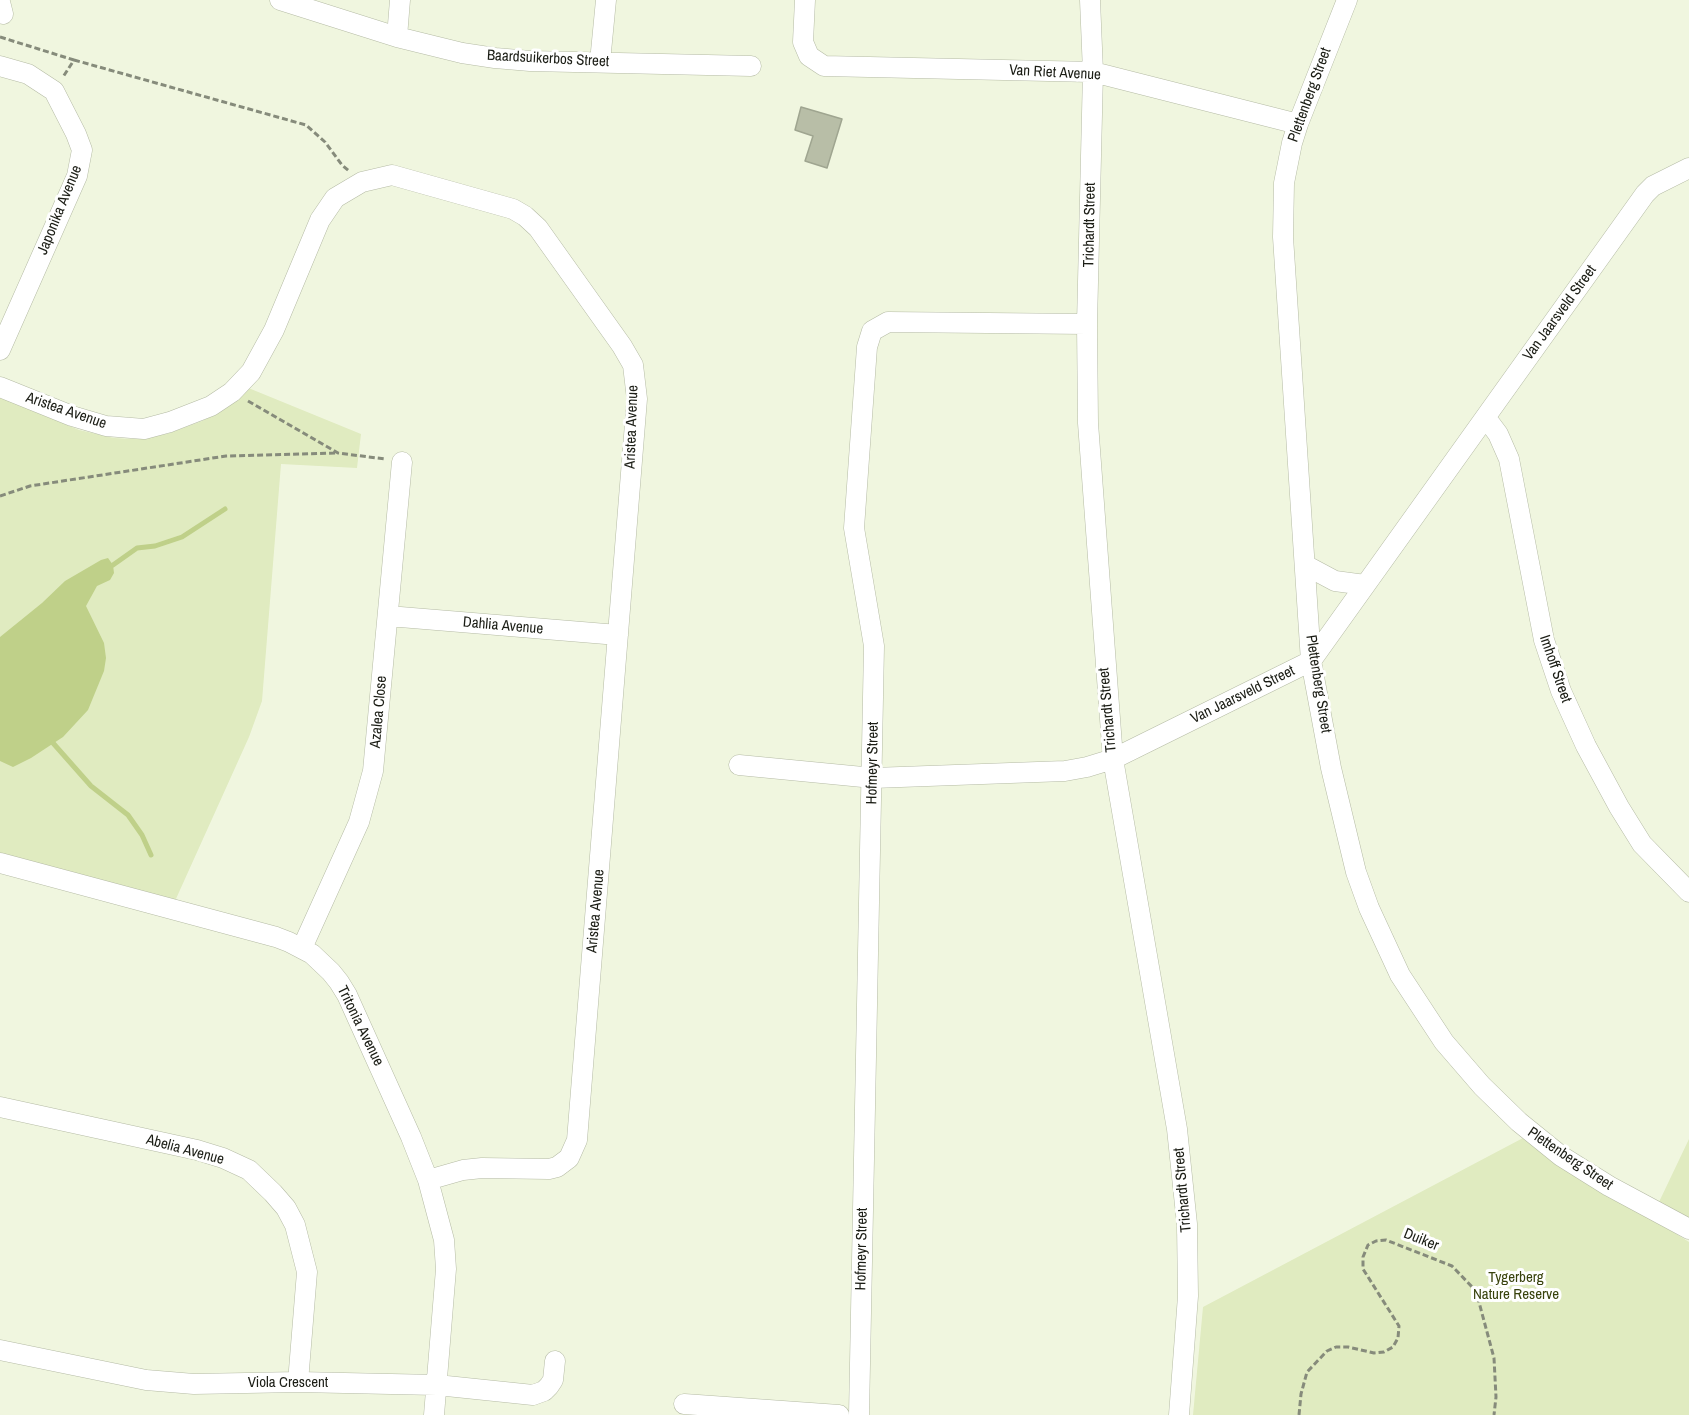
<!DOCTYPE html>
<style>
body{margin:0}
canvas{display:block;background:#f0f6df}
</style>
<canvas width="1689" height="1415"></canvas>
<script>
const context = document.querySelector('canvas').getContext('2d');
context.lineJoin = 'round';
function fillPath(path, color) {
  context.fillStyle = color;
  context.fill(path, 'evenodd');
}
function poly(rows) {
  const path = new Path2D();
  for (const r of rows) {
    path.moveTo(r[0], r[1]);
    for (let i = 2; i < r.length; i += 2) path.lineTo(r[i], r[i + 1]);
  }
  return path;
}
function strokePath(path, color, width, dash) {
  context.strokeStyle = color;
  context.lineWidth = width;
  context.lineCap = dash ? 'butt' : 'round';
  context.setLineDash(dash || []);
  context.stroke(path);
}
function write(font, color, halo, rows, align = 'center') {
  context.font = font + ' "Archivo Narrow",sans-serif';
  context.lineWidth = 6;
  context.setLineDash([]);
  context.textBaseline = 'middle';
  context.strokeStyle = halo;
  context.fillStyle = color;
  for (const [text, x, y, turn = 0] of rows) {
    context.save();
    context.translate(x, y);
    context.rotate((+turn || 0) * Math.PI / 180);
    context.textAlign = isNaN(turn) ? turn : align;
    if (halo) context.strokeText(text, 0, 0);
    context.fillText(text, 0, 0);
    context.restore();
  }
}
fillPath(poly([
 [246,387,361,434,357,468,281,464,262,701,249,737,175,901,0,854,0,397,79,430,114,438,131,439,167,434,202,421,218,412],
 [1523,1138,1689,1242,1689,1415,1193,1415,1203,1307],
 [1689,1139,1689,1218,1659,1202]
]), '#e0ebc0');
fillPath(poly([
 [108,558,113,565,114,573,110,580,97,586,86,606,104,643,106,658,104,671,88,710,63,737,31,758,13,767,0,761,0,637,42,603,65,581,101,560]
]), '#bfd089');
strokePath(poly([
 [113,565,137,548,155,546,182,537,225,509],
 [53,743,91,786,128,815,142,835,151,855]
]), '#bfd089', 5);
const building = poly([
 [801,107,842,119,827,168,805,161,813,136,795,130,801,107]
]);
fillPath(building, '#b8bea7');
strokePath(building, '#9fa590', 1.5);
const street = poly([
 [280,0,397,37,462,53,495,58,530,61,751,66],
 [805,0,803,42,809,56,824,66,1093,72,1298,124],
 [1090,0,1093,72,1087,324,1088,423,1113,759,1177,1129,1187,1224,1188,1296,1179,1415],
 [1347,0,1298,124,1292,143,1284,183,1283,237,1311,661,1331,768,1356,872,1369,908,1400,975,1444,1042,1482,1086,1519,1122,1561,1156,1609,1186,1689,1229],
 [0,2,3,14],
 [397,37,400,0],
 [600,62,606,0],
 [0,66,28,74,54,91,76,134,82,150,77,176,0,350],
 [0,387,72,416,106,426,144,429,170,422,211,406,232,392,251,372,274,330,320,220,335,198,362,182,392,175,513,209,525,216,538,228,622,346,633,365,637,399,577,1140,569,1158,557,1167,549,1169,482,1168,463,1170,428,1180],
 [1486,418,1498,434,1509,459,1544,640,1561,691,1586,746,1619,807,1642,844,1689,892],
 [1305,565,1335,581,1365,585],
 [388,616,618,635],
 [739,765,873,778,1065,771,1087,767,1113,759,1311,661,1645,194,1653,186,1689,168],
 [0,863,276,937,289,942,312,954,331,972,339,982,347,995,411,1137,428,1180,444,1240,446,1269,434,1415],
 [302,948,359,822,373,771,402,462],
 [0,1107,197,1150,223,1158,249,1170,273,1193,286,1208,295,1225,307,1272,298,1382],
 [0,1350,146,1380,194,1384,298,1382,437,1385,533,1395,544,1391,549,1386,553,1380,555,1361],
 [684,1404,839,1415],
 [859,1415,874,646,854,528,867,347,872,331,888,322,1087,324]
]);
strokePath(street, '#b5bba5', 21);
strokePath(poly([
 [0,37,74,60,63,77],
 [74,60,306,125,325,142,342,165,349,171],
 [248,401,338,453,385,459],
 [0,496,30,486,226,456,338,453],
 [1299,1415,1301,1394,1307,1372,1327,1351,1336,1347,1348,1347,1374,1353,1384,1352,1393,1347,1398,1338,1399,1326,1363,1269,1363,1257,1368,1245,1376,1241,1386,1240,1452,1266,1476,1291,1494,1358,1496,1397,1494,1415]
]), '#868b7b', 3, [6, 3]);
strokePath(street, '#fff', 20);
write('15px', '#1b1d15', '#fff', [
 ["Baardsuikerbos Street",548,59,3],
 ["Van Riet Avenue",1055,73,3],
 ["Plettenberg Street",1310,95,-70],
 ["Japonika Avenue",60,210,-68],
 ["Trichardt Street",1090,225,-89],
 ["Van Jaarsveld Street",1560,313,-54],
 ["Aristea Avenue",66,411,19],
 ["Aristea Avenue",632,427,-88],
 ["Dahlia Avenue",503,626,5],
 ["Imhoff Street",1555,669,71],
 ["Plettenberg Street",1318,684,81],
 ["Van Jaarsveld Street",1243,695,-26],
 ["Trichardt Street",1108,710,-95],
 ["Azalea Close",379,712,-85],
 ["Hofmeyr Street",873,763,-89],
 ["Aristea Avenue",596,911,-85],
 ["Tritonia Avenue",360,1026,64],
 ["Abelia Avenue",185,1150,15],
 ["Plettenberg Street",1570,1159,34],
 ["Trichardt Street",1183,1190,-95],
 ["Duiker",1421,1240,22],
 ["Hofmeyr Street",862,1249,-89],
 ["Viola Crescent",288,1383]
]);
write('15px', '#38420c', '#fff', [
 ["Tygerberg",1516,1278],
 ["Nature Reserve",1516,1295]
]);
</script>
